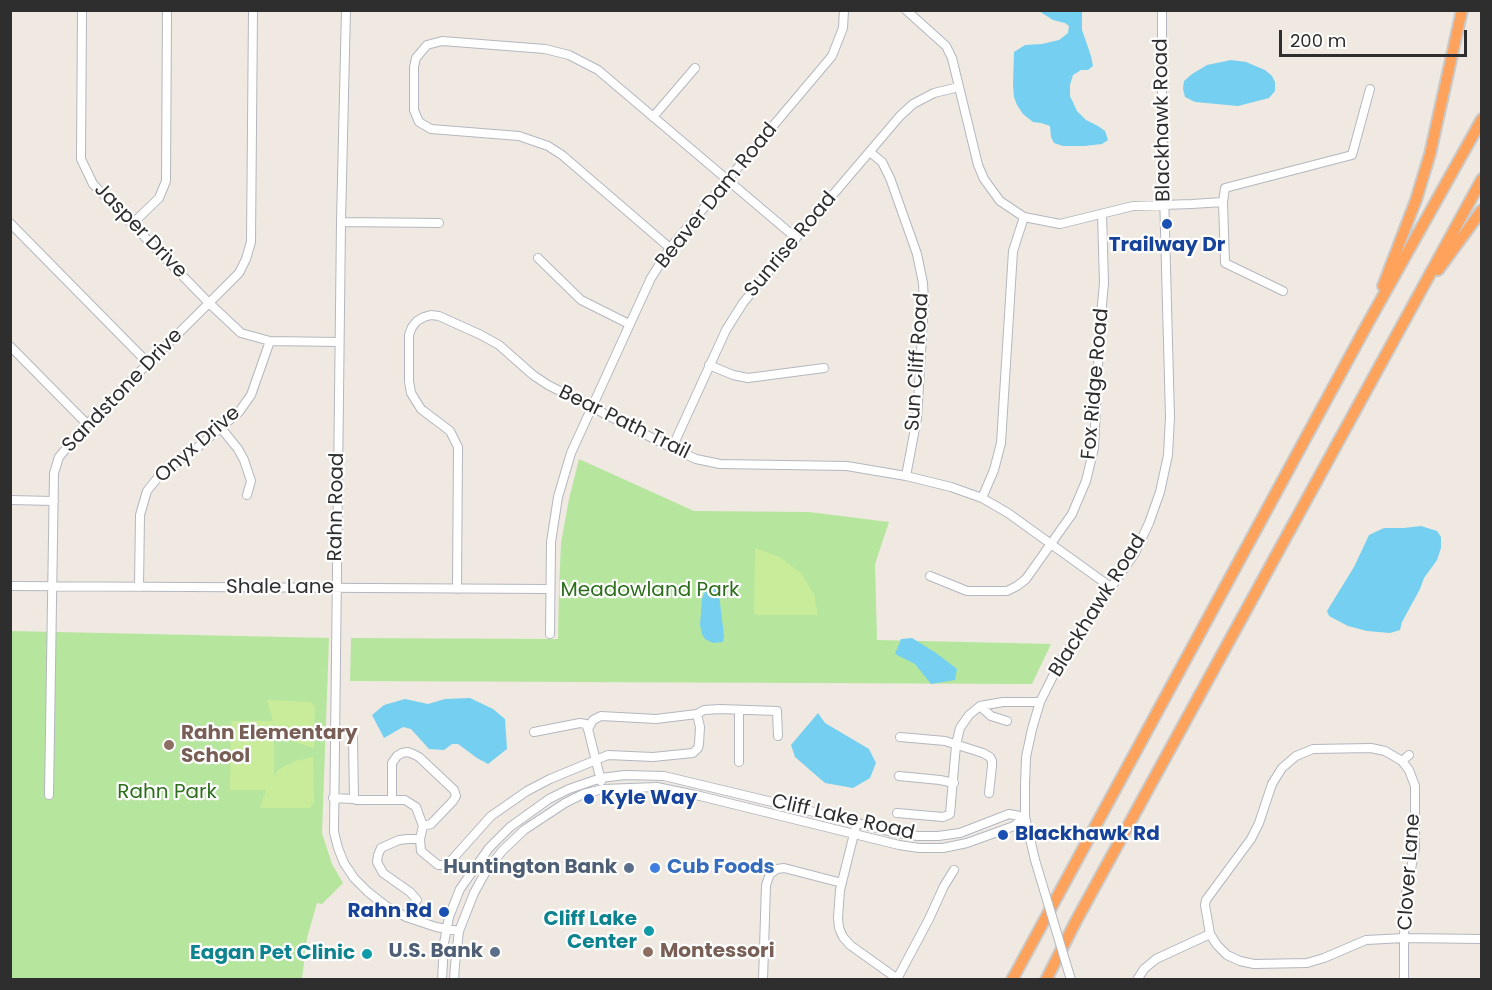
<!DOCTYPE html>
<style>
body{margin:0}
#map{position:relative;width:1492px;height:990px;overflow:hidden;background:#efe9e1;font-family:Poppins,sans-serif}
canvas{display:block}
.frame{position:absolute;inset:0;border:12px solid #2e2e2e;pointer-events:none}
.scale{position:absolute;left:1279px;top:30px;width:188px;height:27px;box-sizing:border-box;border:3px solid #2e2e2e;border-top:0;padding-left:8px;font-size:18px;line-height:21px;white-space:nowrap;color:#2e2e2e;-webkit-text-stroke:4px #fff;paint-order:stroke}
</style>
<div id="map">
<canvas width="1492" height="990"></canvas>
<div class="frame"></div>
<div class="scale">200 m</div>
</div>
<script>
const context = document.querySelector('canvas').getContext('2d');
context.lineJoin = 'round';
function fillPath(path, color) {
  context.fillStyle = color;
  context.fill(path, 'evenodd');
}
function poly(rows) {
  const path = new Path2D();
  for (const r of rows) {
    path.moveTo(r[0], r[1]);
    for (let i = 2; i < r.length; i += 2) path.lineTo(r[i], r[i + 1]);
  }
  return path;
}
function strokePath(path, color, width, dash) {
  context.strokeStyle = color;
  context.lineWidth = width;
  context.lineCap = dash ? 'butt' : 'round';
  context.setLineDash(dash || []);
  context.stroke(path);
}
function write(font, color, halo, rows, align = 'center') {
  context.font = font + ' Poppins,sans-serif';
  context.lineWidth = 4.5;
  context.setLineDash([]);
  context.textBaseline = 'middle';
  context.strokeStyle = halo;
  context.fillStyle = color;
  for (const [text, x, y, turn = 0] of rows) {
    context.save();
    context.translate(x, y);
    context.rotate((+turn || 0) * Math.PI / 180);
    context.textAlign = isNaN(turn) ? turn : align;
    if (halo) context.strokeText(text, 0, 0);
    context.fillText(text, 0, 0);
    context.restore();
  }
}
fillPath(poly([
 [579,459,694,511,809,512,889,522,875,564,877,640,1051,644,1032,684,350,681,351,638,558,639,559,589,561,543,569,499],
 [11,631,329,638,322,833,332,864,343,883,322,904,317,903,307,938,302,979,11,979]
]), '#b6e59e');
fillPath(poly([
 [755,548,780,557,801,573,814,594,818,615,757,615,754,613],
 [267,700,310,702,315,707,314,748,298,743,281,734,274,723,274,776,278,770,295,761,313,757,314,803,310,808,260,808,266,790,230,790,231,721,273,721]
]), '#c9ec9a');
fillPath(poly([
 [1039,11,1082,11,1082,30,1091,56,1093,66,1088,70,1081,70,1073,75,1070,85,1070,96,1077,111,1086,120,1098,126,1105,131,1108,140,1102,144,1084,146,1063,146,1054,143,1051,137,1050,126,1041,123,1033,122,1023,114,1017,105,1014,97,1013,85,1014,52,1025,45,1042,44,1059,40,1068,33,1069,26,1065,23,1053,20],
 [1231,60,1246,62,1265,70,1272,76,1275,82,1275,91,1269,98,1238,106,1195,102,1185,97,1183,89,1184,81,1192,74,1207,65],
 [1421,526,1437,531,1441,537,1441,548,1437,560,1424,578,1420,589,1402,622,1400,630,1390,633,1367,631,1348,626,1329,616,1327,611,1330,606,1354,567,1369,535,1384,528,1404,528],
 [711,585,718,586,724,636,723,642,713,643,705,639,702,634,700,625,702,599,706,589],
 [912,638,936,653,957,669,955,680,931,684,915,664,895,654,901,639],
 [470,698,493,709,505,719,507,749,488,764,477,758,458,744,452,744,444,750,429,749,411,729,403,727,384,738,372,715,384,705,405,699,428,704,445,699],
 [818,713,825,723,869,749,876,763,870,778,853,788,825,783,795,757,791,745]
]), '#75cff0');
const minor = poly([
 [82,10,81,159,93,184,209,303,241,333,270,341,339,342],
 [346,10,341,222,334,832,338,848,344,863,354,878,368,892,386,906,406,917,436,927,459,931],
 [906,10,946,46,952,58,978,165,984,179,1000,201,1024,217,1060,224,1133,206,1192,204,1223,202,1225,263,1283,291],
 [653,117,695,68],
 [870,152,882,162,890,178,917,254,923,283,924,303,917,418,906,476],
 [1223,202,1225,188,1352,155,1370,89],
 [341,222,439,223],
 [10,223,148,363],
 [132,224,159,198,166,181,167,10],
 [670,248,562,155,548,146,519,136,431,129,419,122,414,110,414,67,416,58,427,45,442,41,545,49,569,55,598,70,796,238],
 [538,258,581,300,629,324],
 [10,346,87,424],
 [709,365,733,375,748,378,824,368],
 [221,428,238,449,244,460,251,481,247,495],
 [672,448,726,330,743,303,796,238,900,116,913,104,934,93,959,87],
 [982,498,994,470,1001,443,1013,251,1024,217],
 [10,500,54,501],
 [930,576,967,591,1007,591,1017,586,1026,579,1072,514,1086,481,1094,448,1100,327,1104,283,1102,214],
 [10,586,550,589],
 [139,587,140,515,147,491,163,471,198,447,239,412,251,395,270,341],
 [457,589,458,447,450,431,421,409,411,393,409,381,409,335,412,327,417,321,424,317,431,315,439,316,481,335,499,345,533,375,548,385,672,448,696,459,720,464,847,466,906,476,951,487,982,498,1008,513,1112,588],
 [550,634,551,542,558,497,571,453,651,278,670,248,832,56,843,28,844,10],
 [980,706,991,716,1007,721],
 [534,732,580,723,586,724,588,729],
 [900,737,945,741,983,753,990,757,992,761,992,766,989,793],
 [353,738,354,799],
 [1402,761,1409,755],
 [739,762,739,710],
 [899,776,940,780,954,783],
 [601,781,588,729,593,720,601,716,656,719,697,714,704,710,720,709,777,711,778,736],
 [49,795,54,473,59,457,87,424,209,303,239,273,246,259,251,242,253,10],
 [333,798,354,799,356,800,405,800,416,807,423,826,420,839,421,851,438,865,444,865,448,864,491,816,527,791,550,779,608,755,653,757,693,753,698,748,699,744,700,727,697,714],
 [392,800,392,763,397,756,402,753,408,752,413,754,419,757,454,790,456,796,453,801,431,824,423,826],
 [897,813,943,817,950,814,956,745,960,728,969,715,980,706,1003,702,1040,702],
 [857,822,840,890,838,918,839,928,843,937,850,945,899,980],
 [1035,860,1025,817,1025,786,1026,757,1032,729,1040,702,1062,658,1135,553,1149,523,1160,492,1168,455,1170,417,1162,118,1162,10],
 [417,900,410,892,383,873,377,862,378,855,381,848,399,840,408,839,420,839],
 [897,979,929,919,944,886,954,870],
 [442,980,444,943,449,917,460,889,489,848,510,827,549,799,569,789,601,778,625,775,664,776,839,818,892,832,918,836,938,836,960,833,1009,814,1025,817],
 [454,980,455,965,459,931,474,893,485,873,502,851,524,830,565,803,583,794,603,789,657,787,700,796,899,845,919,848,943,848,967,843,1014,826,1025,817],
 [763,980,766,885,770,874,777,869,784,868,842,883],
 [1137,980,1144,969,1156,959,1210,934],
 [1404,980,1404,938,1405,898,1415,849,1415,786,1409,770,1402,761,1385,751,1371,748,1313,749,1296,756,1282,768,1272,784,1259,823,1251,839,1206,900,1205,905,1210,934,1217,945,1227,955,1240,961,1254,964,1307,963,1324,958,1366,940,1404,938,1482,939]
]);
const highway = poly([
 [1438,270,1482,210],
 [1383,286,1416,200,1430,154,1462,10],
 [1012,980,1368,323,1482,119],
 [1046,980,1076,921,1482,179]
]);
strokePath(minor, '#b4b7c1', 10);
strokePath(highway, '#c9c9c9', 14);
strokePath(minor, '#fff', 8);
strokePath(highway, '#ffa35c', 10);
const minorBridge = poly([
 [1035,860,1071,980]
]);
strokePath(minorBridge, '#b4b7c1', 10, []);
strokePath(minorBridge, '#fff', 8);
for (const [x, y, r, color] of [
 [1167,224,6,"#1a4fb4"],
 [169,745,6,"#8d6e63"],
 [589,799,6,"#1a4fb4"],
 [1003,835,6,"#1a4fb4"],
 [629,868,6,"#5c6f8a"],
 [655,868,6,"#3f7fe0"],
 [444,912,6,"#1a4fb4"],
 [649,931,6,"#0f9aa8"],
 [495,952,6,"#5c6f8a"],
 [648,952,6,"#8d6e63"],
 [367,954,6,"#0f9aa8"]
]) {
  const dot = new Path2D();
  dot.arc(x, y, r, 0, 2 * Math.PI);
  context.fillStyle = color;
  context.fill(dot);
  strokePath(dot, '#fff', 2);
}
write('20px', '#2e2e2e', '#fff', [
 ["Blackhawk Road",1163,120,-91],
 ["Beaver Dam Road",717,196,-51],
 ["Jasper Drive",140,231,46],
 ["Sunrise Road",791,245,-50],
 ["Sun Cliff Road",918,362,-86],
 ["Fox Ridge Road",1096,384,-85],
 ["Sandstone Drive",123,391,-46],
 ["Bear Path Trail",624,423,26],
 ["Onyx Drive",198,445,-41],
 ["Rahn Road",337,507,-89],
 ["Shale Lane",280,588],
 ["Blackhawk Road",1098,606,-58],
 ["Cliff Lake Road",843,818,13],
 ["Clover Lane",1410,872,-86]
]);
write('bold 20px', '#164399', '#fff', [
 ["Trailway Dr",1167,246,"center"],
 ["Kyle Way",601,799],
 ["Blackhawk Rd",1015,835],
 ["Rahn Rd",432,912,"right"]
], 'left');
write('20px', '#2c6e1b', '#fff', [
 ["Meadowland Park",650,591],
 ["Rahn Park",167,793]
]);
write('bold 20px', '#785e54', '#fff', [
 ["Rahn Elementary",181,734],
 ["School",181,757],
 ["Montessori",660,952]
], 'left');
write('bold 20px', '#4e5e75', '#fff', [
 ["Huntington Bank",617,868],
 ["U.S. Bank",483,952]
], 'right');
write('bold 20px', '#366cbe', '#fff', [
 ["Cub Foods",667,868]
], 'left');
write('bold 20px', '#0d838f', '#fff', [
 ["Cliff Lake",637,920],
 ["Center",637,943],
 ["Eagan Pet Clinic",355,954]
], 'right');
</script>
